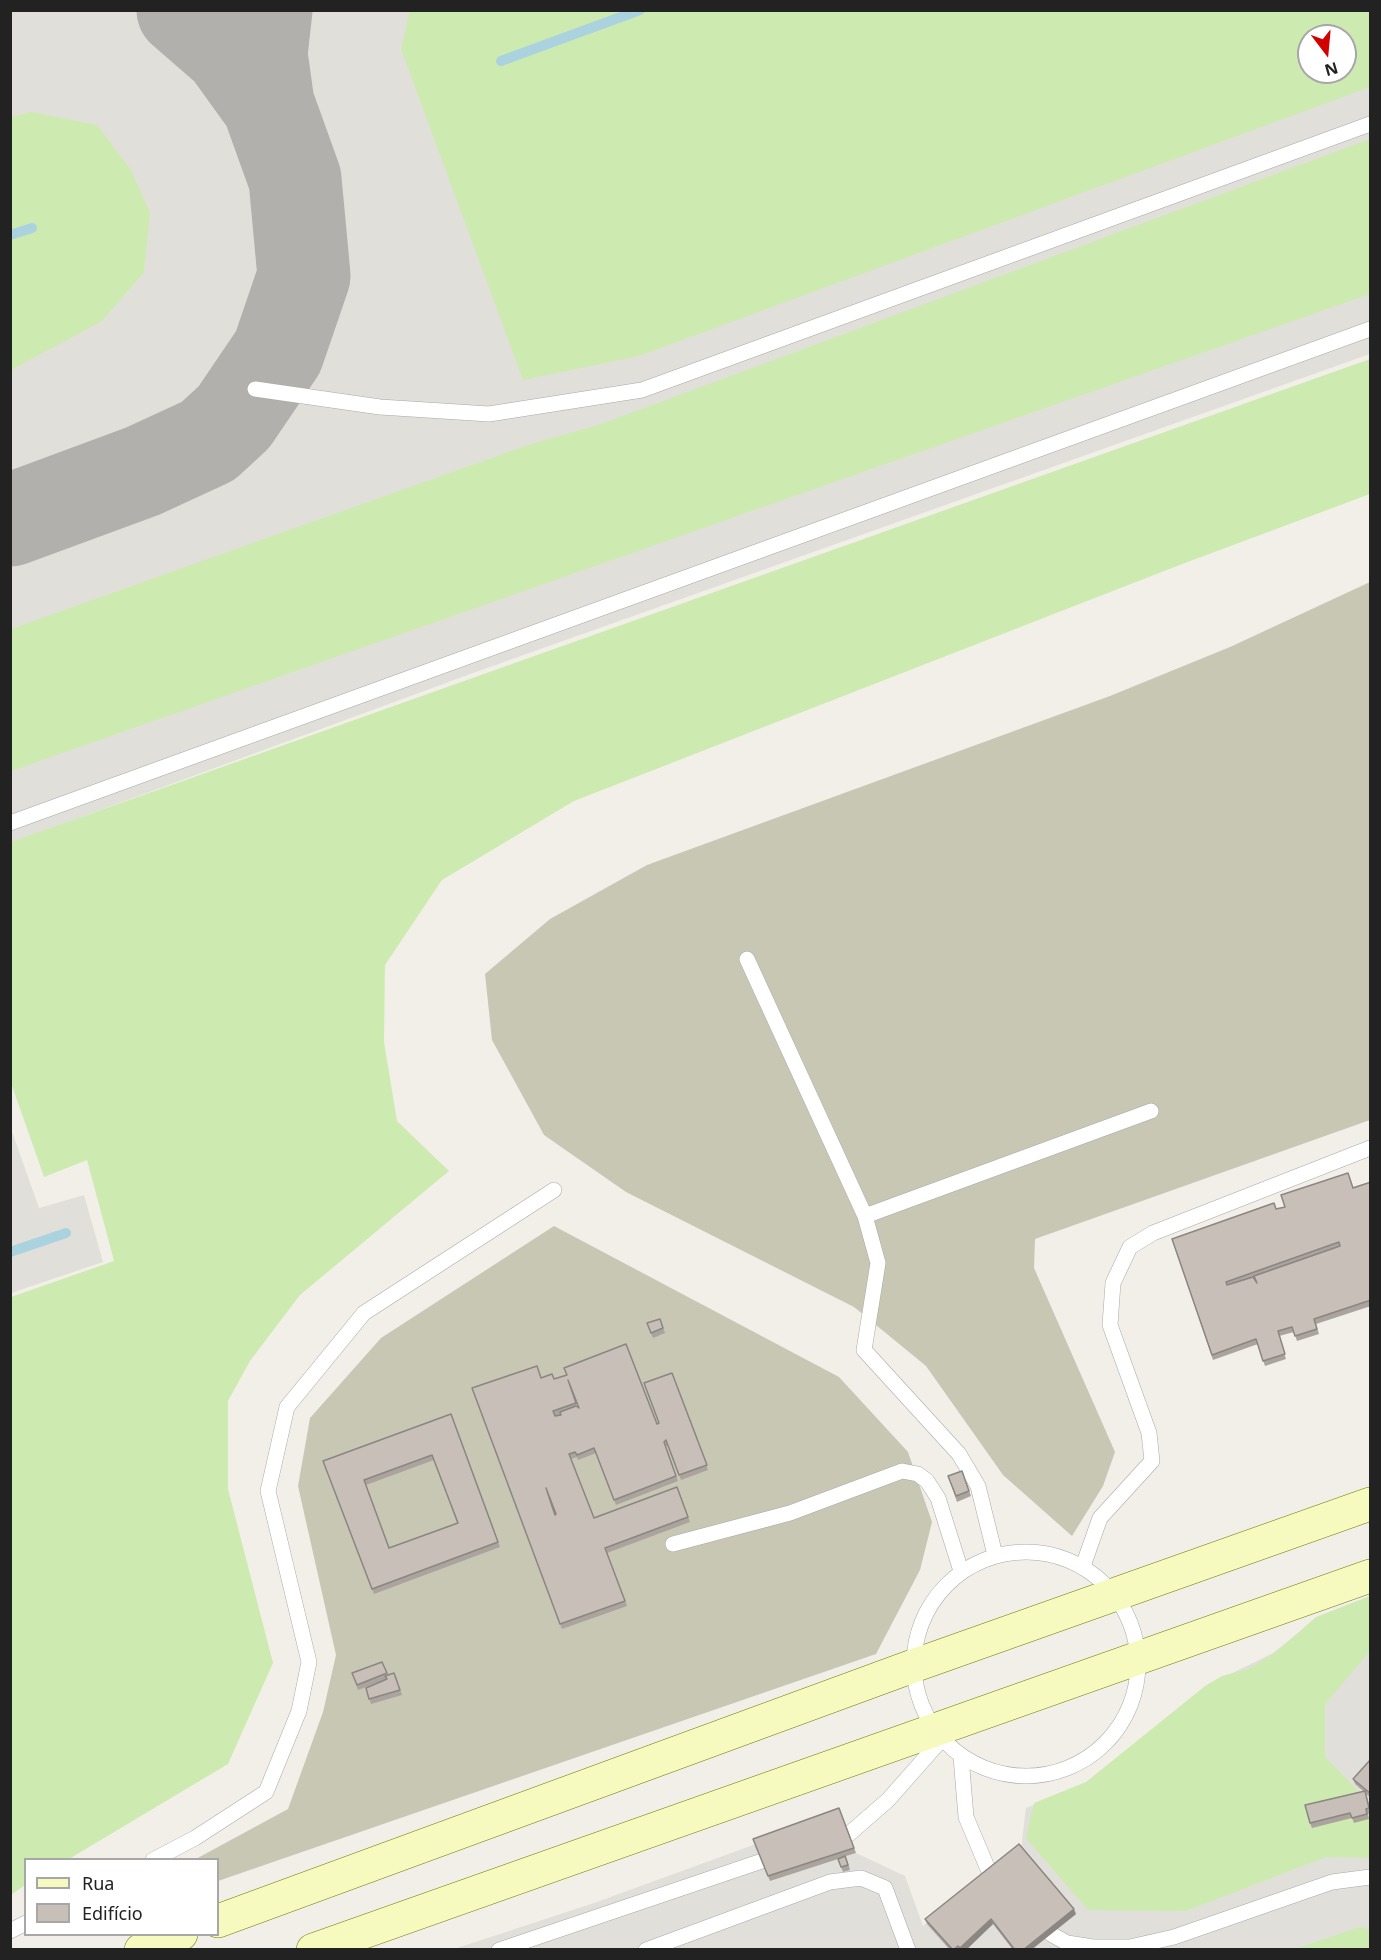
<!DOCTYPE html>
<meta charset="utf-8">
<style>
body{margin:0}
#map{position:relative;width:1381px;height:1960px;overflow:hidden;background:#f2efe9;font-family:"Noto Sans",sans-serif}
canvas{display:block}
.frame{position:absolute;inset:0;border:12px solid #222;pointer-events:none}
.legend{position:absolute;left:24px;top:1858px;width:195px;height:78px;box-sizing:border-box;background:#fff;border:2px solid #a7a7a7;margin:0;padding:8px 10px;list-style:none;font-size:18px;color:#222}
.legend li{display:flex;align-items:center;gap:12px;height:30px}
.legend b{width:30px;border:2px solid #a7a7a7}
.north{position:absolute;left:1297px;top:24px;width:60px;height:60px;box-sizing:border-box;background:#fff;border:2px solid #a7a7a7;border-radius:50%;rotate:164deg;font-size:16px;font-weight:700;line-height:24px;text-align:center;color:#222}
.north::after{content:'';display:block;margin:auto;width:21px;height:27px;background:#d40000;clip-path:polygon(50% 0,100% 100%,50% 72%,0 100%)}
</style>
<div id="map">
<canvas width="1381" height="1960"></canvas>
<div class="frame"></div>
<ul class="legend">
<li><b style="height:8px;background:#f7fabf"></b>Rua</li>
<li><b style="height:16px;background:#c7bfb8"></b>Edifício</li>
</ul>
<div class="north">N</div>
</div>
<script>
const context = document.querySelector('canvas').getContext('2d');
context.lineJoin = 'round';
function fillPath(path, color) {
  context.fillStyle = color;
  context.fill(path, 'evenodd');
}
function poly(rows) {
  const path = new Path2D();
  for (const r of rows) {
    if (r.length === 3) {
      path.moveTo(r[0] + r[2], r[1]);
      path.arc(r[0], r[1], r[2], 0, 2 * Math.PI);
      continue;
    }
    path.moveTo(r[0], r[1]);
    for (let i = 2; i < r.length; i += 2) path.lineTo(r[i], r[i + 1]);
  }
  return path;
}
function strokePath(path, color, width, dash) {
  context.strokeStyle = color;
  context.lineWidth = width;
  context.lineCap = dash ? 'butt' : 'round';
  context.setLineDash(dash || []);
  context.stroke(path);
}
fillPath(poly([
 [11,11,1370,11,1370,354,473,673,11,843],
 [1309,36,1345,36,1345,72,1309,72],
 [10,1126,39,1208,84,1195,103,1262,11,1293],
 [1370,1599,1370,1949,451,1950,594,1903,841,1813,856,1853,905,1876,923,1926,1021,1849,1026,1808,1084,1787,1222,1678,1273,1653,1314,1620]
]), '#e1dfda');
fillPath(poly([
 [1370,582,1370,1120,1035,1239,1034,1268,1115,1452,1103,1486,1072,1536,1003,1475,926,1366,854,1307,626,1192,544,1135,492,1040,485,974,550,919,647,865,1110,696,1230,647],
 [554,1226,839,1377,908,1452,932,1522,920,1570,876,1654,218,1881,218,1860,194,1860,288,1809,323,1712,336,1655,298,1486,310,1418,381,1338]
]), '#c7c7b4');
fillPath(poly([
 [410,11,1370,11,1370,87,639,356,523,380,401,49],
 [1309,36,1345,36,1345,72,1309,72],
 [31,112,97,125,131,170,150,213,144,272,102,321,11,370,11,117],
 [1370,139,1370,294,11,771,11,629,531,444,601,424],
 [1370,359,1370,494,1177,566,574,801,442,880,385,965,384,1042,397,1121,449,1171,300,1295,250,1361,228,1401,228,1489,273,1663,228,1764,69,1859,26,1860,25,1885,11,1895,11,1297,114,1261,87,1160,44,1177,11,1083,11,842],
 [1370,1596,1370,1651,1325,1704,1325,1757,1370,1803,1370,1858,1326,1857,1186,1911,1088,1910,1026,1838,1034,1803,1086,1782,1205,1686,1222,1676,1248,1669,1275,1653,1316,1617],
 [1360,1927,1370,1930,1370,1949,1295,1949]
]), '#cdebb0');
strokePath(poly([
 [501,61,640,10],
 [10,235,32,228],
 [10,1252,66,1233]
]), '#aad3df', 10);
strokePath(poly([
 [183,10,229,50,268,104],
 [10,520,143,471,208,441,234,417,278,352,304,276,295,179,268,104,261,54,266,10]
]), '#b1b0ac', 93);
const lane = poly([
 [255,389,380,407,489,414,642,390,1370,124],
 [10,823,1370,329],
 [747,959,865,1216],
 [673,1544,790,1513,902,1471,918,1474,927,1481,938,1498,961,1571],
 [1026,1664,112],
 [995,1555,978,1486,959,1454,864,1350,878,1263,865,1216,1151,1111],
 [1083,1566,1100,1518,1152,1461,1149,1433,1110,1325,1113,1283,1130,1247,1153,1233,1370,1148],
 [961,1757,966,1817,990,1874],
 [849,1834,888,1800,941,1740],
 [153,1860,195,1838,266,1792,299,1711,309,1662,268,1491,287,1407,364,1313,554,1190],
 [10,1931,26,1923],
 [1051,1934,1067,1943,1093,1947,1130,1947,1174,1937,1332,1882,1370,1877],
 [499,1950,762,1861],
 [646,1950,830,1882,861,1878,885,1888,908,1950]
]);
const secondary = poly([
 [218,1921,913,1666,1370,1504],
 [141,1950,181,1934],
 [313,1950,1370,1576]
]);
strokePath(lane, '#a9a9a9', 16);
strokePath(secondary, '#707d05', 34);
strokePath(lane, '#fff', 15);
strokePath(secondary, '#f7fabf', 33);
fillPath(poly([
 [1371,1182,1371,1306,1316,1324,1319,1334,1297,1341,1294,1332,1279,1336,1286,1359,1265,1366,1258,1344,1213,1360,1172,1239],
 [660,1319,665,1333,653,1338,647,1323],
 [626,1344,657,1424,659,1423,644,1383,672,1373,708,1470,681,1480,668,1445,666,1447,678,1481,616,1505,596,1453,578,1460,577,1457,571,1459,594,1518,677,1487,690,1522,607,1553,627,1606,562,1629,472,1388,537,1366,541,1378,552,1374,554,1379,567,1375,564,1368],
 [570,1385,579,1407,577,1406],
 [548,1493,556,1514,555,1515],
 [451,1414,500,1547,374,1594,323,1461],
 [434,1460,457,1523,389,1548,366,1485],
 [962,1471,971,1496,957,1502,948,1476],
 [382,1662,388,1675,394,1673,402,1695,371,1704,366,1688,379,1682,358,1690,352,1673],
 [1371,1759,1371,1798,1366,1794,1371,1811,1371,1813,1368,1814,1369,1819,1354,1823,1352,1818,1312,1828,1310,1823,1363,1791,1355,1784,1353,1779],
 [839,1808,856,1853,846,1856,850,1870,843,1872,838,1859,770,1881,753,1839],
 [1076,1914,1031,1950,1013,1950,993,1924,966,1950,950,1950,927,1924,925,1919]
]), '#aba49e');
fillPath(poly([
 [1074,1909,1076,1914,1031,1950,1023,1950],
 [991,1919,993,1924,966,1950,961,1950,960,1948]
]), '#8b8681');
const building = poly([
 [1348,1173,1353,1188,1371,1182,1371,1300,1314,1319,1317,1329,1295,1336,1292,1327,1278,1331,1285,1354,1263,1361,1256,1339,1212,1355,1172,1239,1274,1203,1276,1209,1285,1207,1281,1195,1348,1173],
 [1339,1242,1340,1246,1254,1276,1257,1283,1253,1277,1227,1285,1226,1282,1339,1242],
 [660,1319,663,1328,651,1333,647,1323,660,1319],
 [626,1344,657,1424,659,1423,644,1383,672,1373,707,1465,679,1475,666,1440,664,1442,676,1476,614,1500,594,1448,577,1455,575,1452,569,1454,594,1518,677,1487,688,1517,605,1548,625,1601,560,1624,472,1388,537,1366,541,1378,552,1374,554,1379,567,1375,564,1368,626,1344],
 [568,1380,579,1408,576,1406,560,1412,561,1415,555,1416,553,1411,576,1403,568,1380],
 [546,1488,556,1514,555,1515,546,1488],
 [451,1414,498,1542,372,1589,323,1461,451,1414],
 [432,1455,458,1523,389,1548,364,1480,432,1455],
 [962,1471,969,1491,956,1496,948,1476,962,1471],
 [382,1662,387,1673,357,1685,352,1673,382,1662],
 [394,1673,400,1690,369,1699,366,1688,387,1679,385,1676,394,1673],
 [1371,1759,1371,1794,1353,1779,1371,1759],
 [1365,1791,1369,1808,1366,1809,1367,1814,1352,1818,1350,1813,1310,1823,1305,1805,1365,1791],
 [839,1808,854,1848,768,1876,753,1839,839,1808],
 [1019,1844,1074,1909,1023,1950,1015,1950,991,1919,960,1948,958,1946,953,1950,925,1919,1019,1844],
 [845,1856,848,1865,841,1867,838,1859,845,1856]
]);
fillPath(building, '#c7bfb8');
strokePath(building, '#8b8681', 1.5);
</script>
